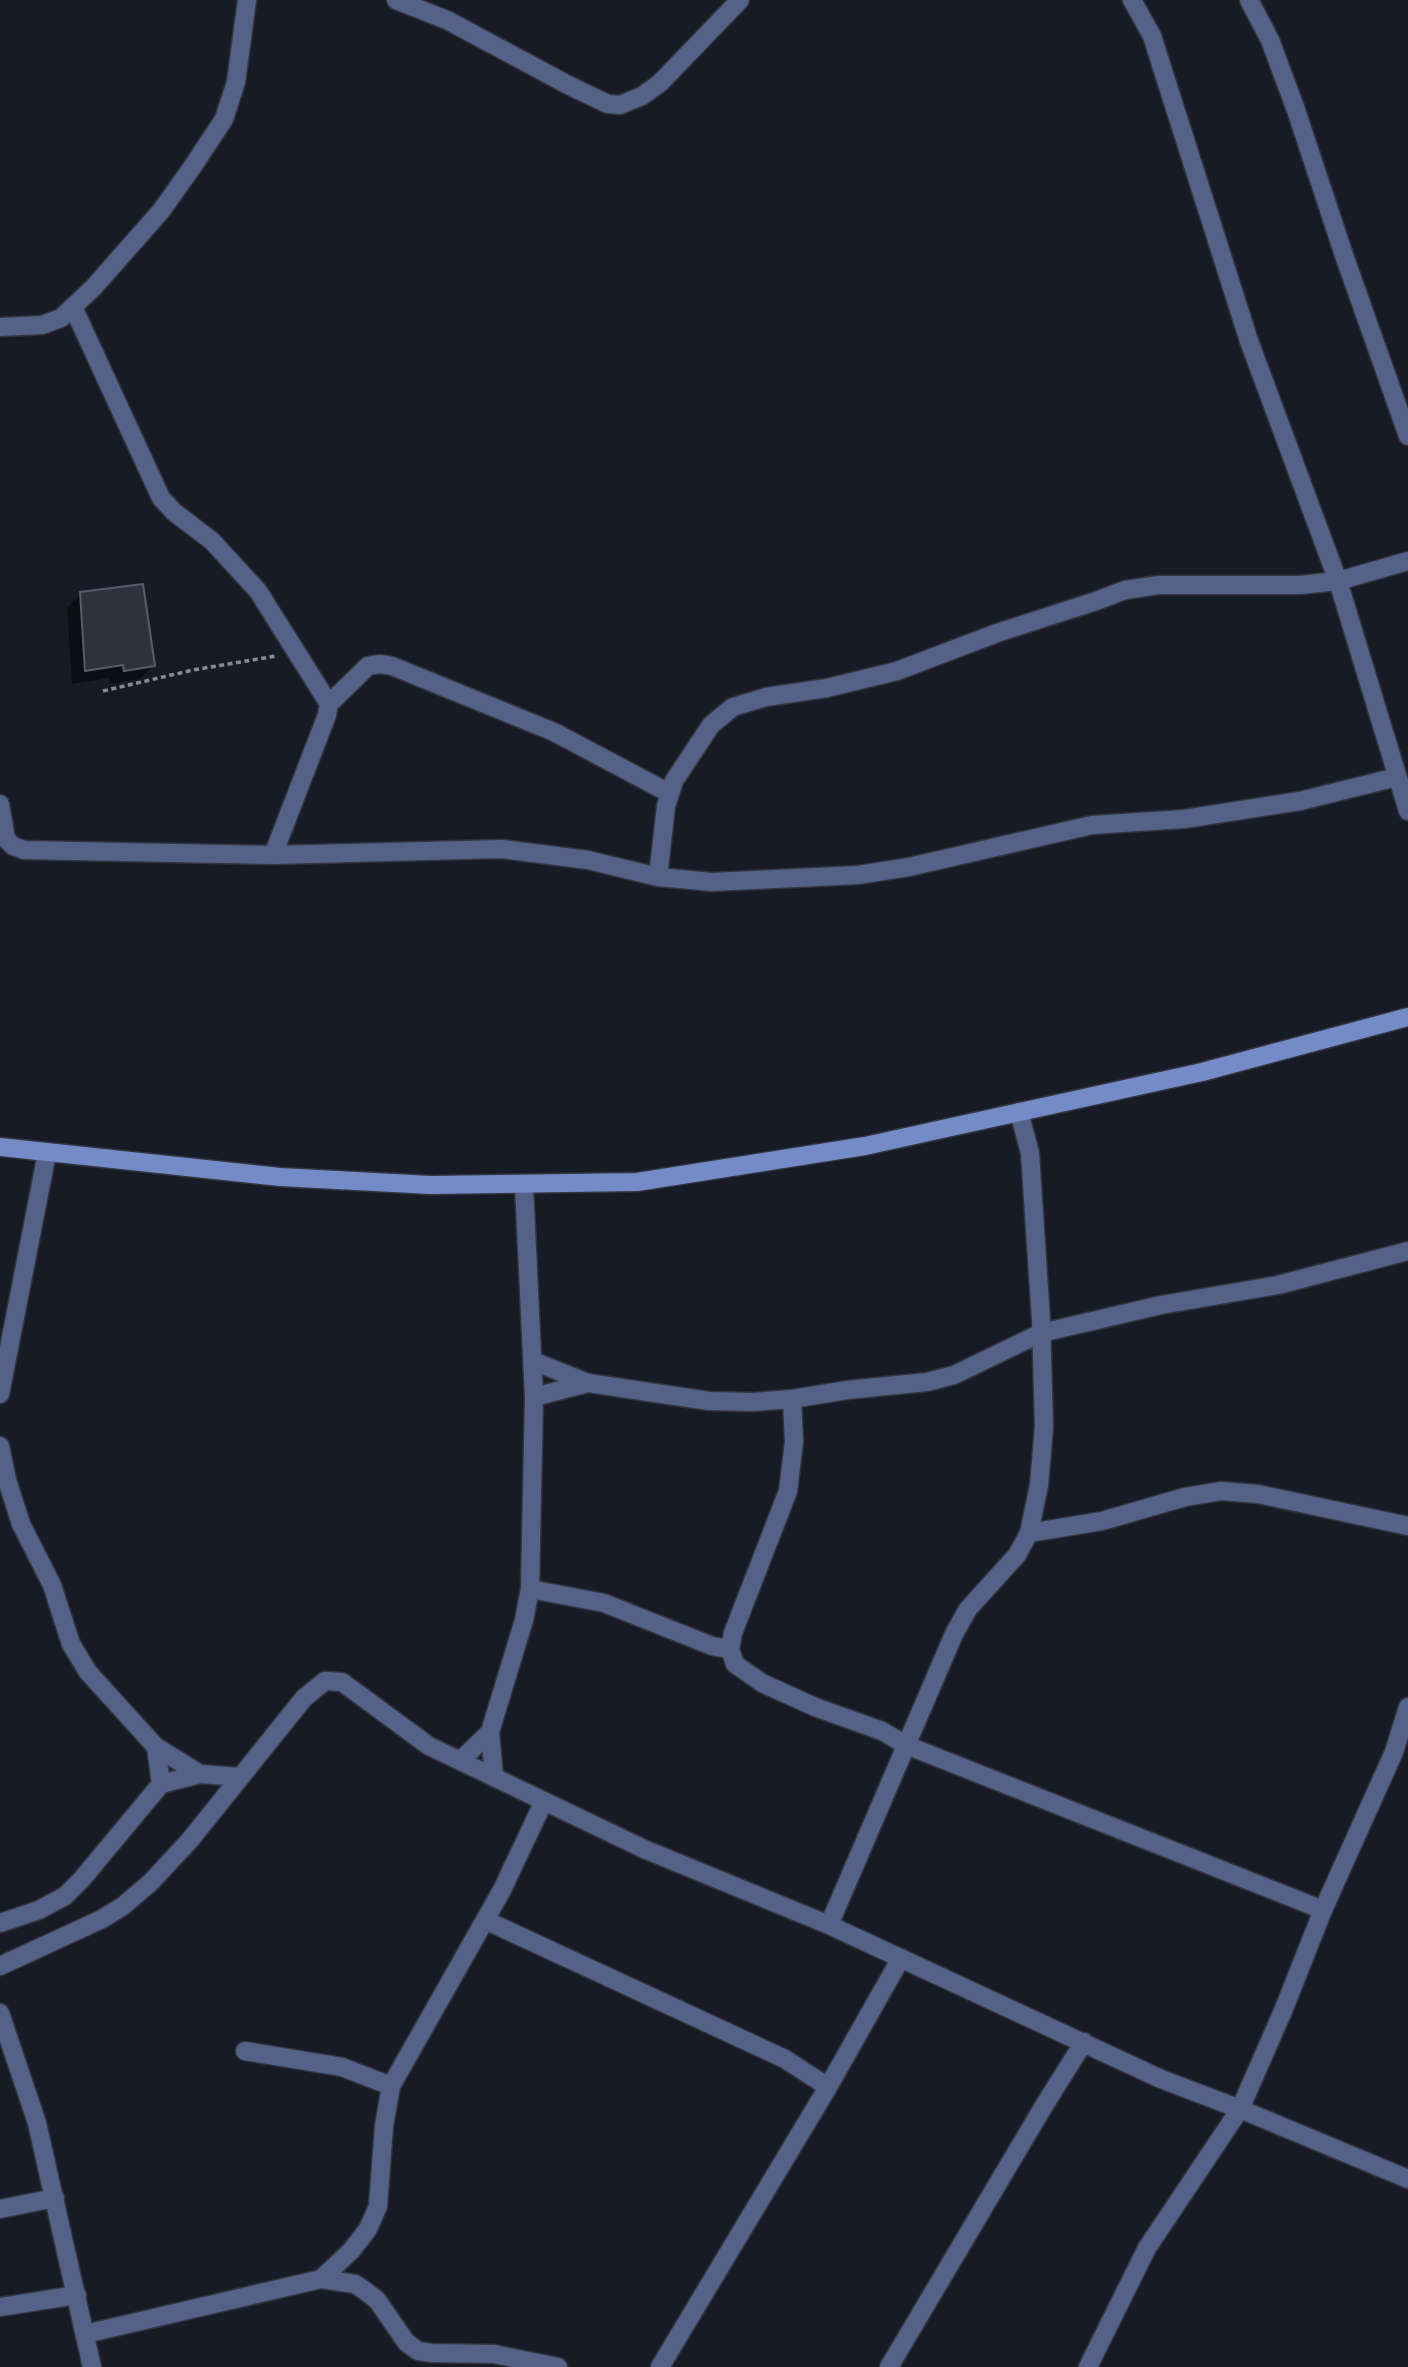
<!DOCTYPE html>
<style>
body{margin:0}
canvas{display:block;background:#171b25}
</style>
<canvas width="1408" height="2367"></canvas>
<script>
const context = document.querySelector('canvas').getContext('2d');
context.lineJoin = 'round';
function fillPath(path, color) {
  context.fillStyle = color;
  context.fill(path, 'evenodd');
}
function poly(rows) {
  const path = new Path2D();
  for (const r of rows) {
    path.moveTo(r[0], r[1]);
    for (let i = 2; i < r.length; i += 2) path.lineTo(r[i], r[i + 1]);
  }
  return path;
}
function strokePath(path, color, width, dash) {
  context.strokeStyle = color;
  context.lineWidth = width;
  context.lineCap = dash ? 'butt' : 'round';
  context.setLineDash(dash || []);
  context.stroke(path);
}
fillPath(poly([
 [81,594,154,665,140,679,110,684,110,678,72,684,67,608]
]), '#0007');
const building = poly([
 [143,584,155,666,124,671,123,665,85,671,80,592,143,584]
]);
fillPath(building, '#2e323d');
strokePath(building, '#585d69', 2);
const street = poly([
 [396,0,447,20,570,86,608,104,620,105,642,96,660,83,740,0],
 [1132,0,1152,36,1249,341,1338,581,1408,811],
 [1249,0,1270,40,1296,110,1345,258,1408,436],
 [73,307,161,498,174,512,212,541,258,591,329,704],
 [0,327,42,325,61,318,93,288,161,211,193,166,224,119,236,82,247,0],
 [0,804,6,839,13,846,24,850,273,855,502,849,588,860,658,877,712,882,858,875,909,867,1092,825,1184,819,1300,801,1397,777],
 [273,855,327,715,329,704,368,666,380,664,392,666,554,732,669,793],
 [658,877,666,806,674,781,711,725,733,707,766,697,827,688,897,671,997,633,1096,601,1125,590,1159,585,1300,585,1338,581,1408,561],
 [533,1361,588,1383,709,1401,753,1402,792,1399,847,1390,927,1382,954,1375,1041,1333,1161,1305,1278,1285,1408,1251],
 [0,1394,47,1153],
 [534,1397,588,1383],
 [792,1399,794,1442,788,1491,733,1633,730,1649,735,1664,762,1683,815,1707,882,1731,906,1745,1323,1910],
 [0,1446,7,1480,21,1524,52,1585,71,1644,88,1672,156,1747,200,1774],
 [1029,1533,1102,1521,1185,1497,1221,1491,1258,1494,1408,1526],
 [530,1589,604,1603,712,1646,730,1649],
 [156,1747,161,1784],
 [460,1761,490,1732],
 [494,1777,490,1732,524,1620,530,1589,534,1397,524,1186],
 [485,1920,785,2059,828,2087],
 [0,1923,39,1910,65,1896,82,1879,161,1784,200,1774,241,1777],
 [829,1925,954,1634,968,1609,1017,1555,1029,1533,1039,1485,1044,1427,1041,1320,1030,1153,1019,1112],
 [0,1966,102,1919,123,1906,151,1882,190,1840,304,1698,325,1681,342,1682,429,1746,644,1849,829,1925,1161,2079,1240,2109,1408,2179],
 [0,2013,37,2123,92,2367],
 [245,2051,342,2067,391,2086],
 [0,2209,55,2198],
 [321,2279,351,2251,368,2229,378,2206,384,2126,391,2086,502,1890,544,1801],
 [0,2307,77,2295],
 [85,2334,321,2279,355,2284,364,2290,377,2300,406,2342,418,2351,432,2353,494,2354,558,2367],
 [660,2367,828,2087,901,1958],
 [889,2367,1045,2104,1084,2042],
 [1088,2367,1147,2248,1240,2109,1283,2011,1323,1910,1394,1752,1408,1707]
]);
const secondary = poly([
 [0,1147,280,1177,431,1185,637,1182,865,1146,1202,1072,1408,1017]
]);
strokePath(street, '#31353f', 21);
strokePath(secondary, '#31353f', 21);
strokePath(poly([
 [103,691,193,670,276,656]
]), '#878b93', 3.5, [5, 3.5]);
strokePath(street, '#546288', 18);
strokePath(secondary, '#748bc8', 18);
</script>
